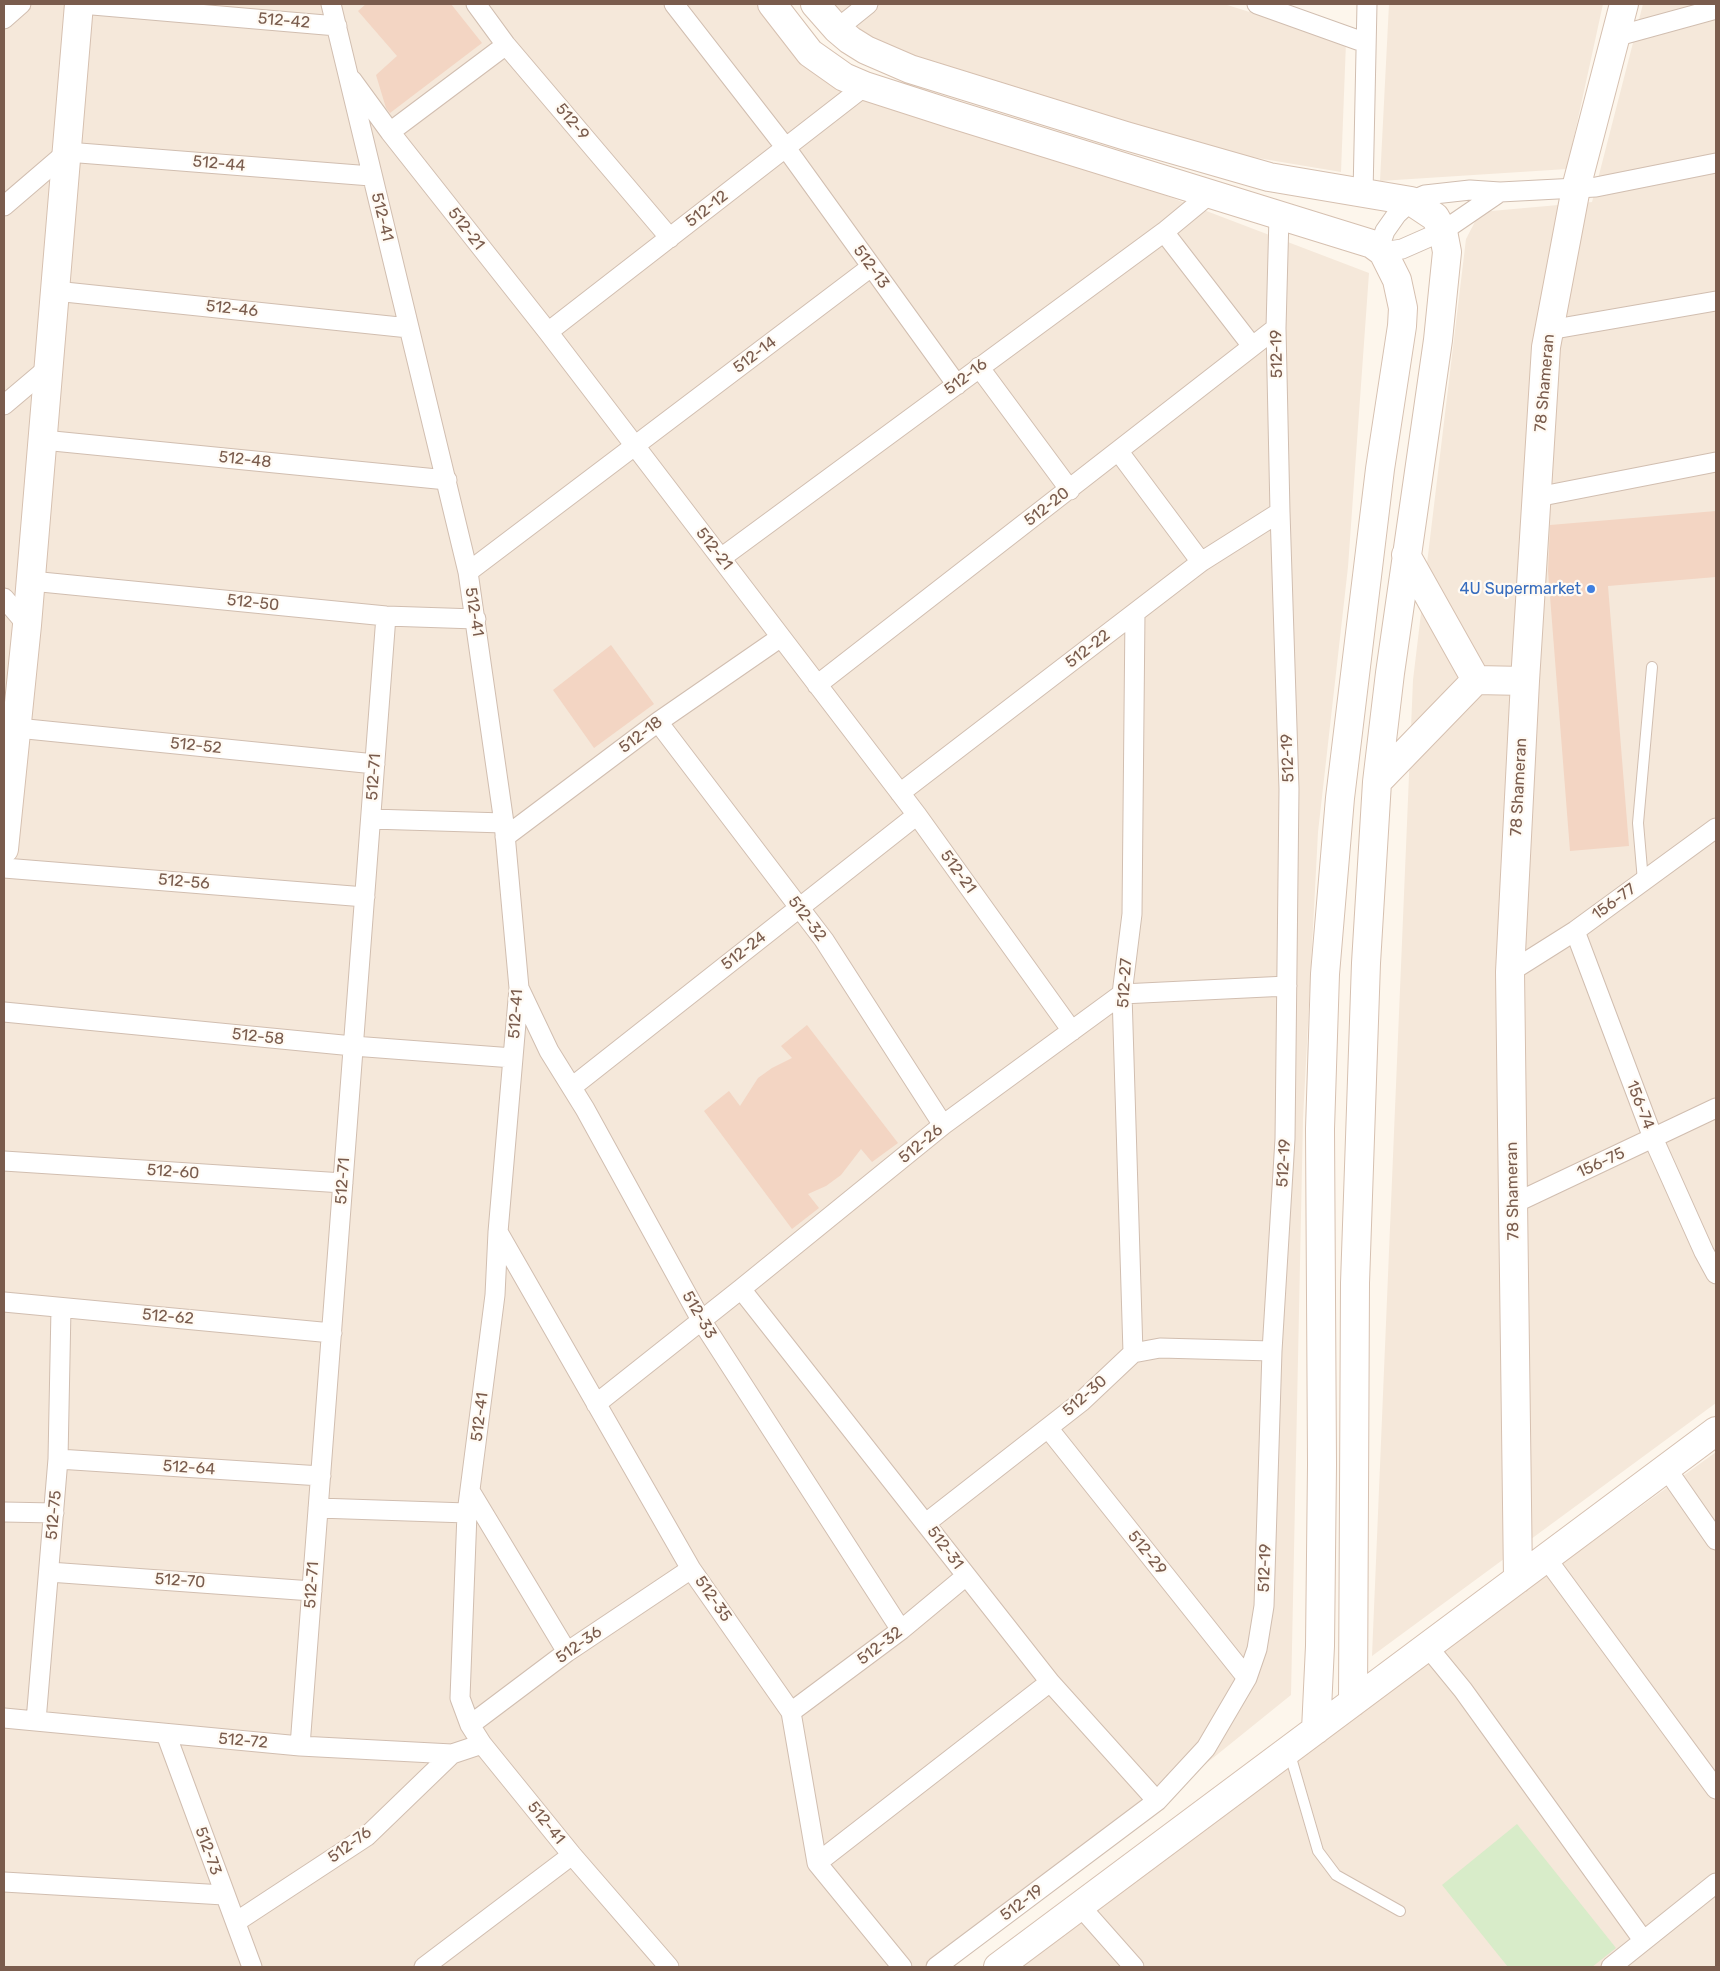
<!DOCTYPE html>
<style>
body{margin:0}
#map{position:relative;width:1720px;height:1971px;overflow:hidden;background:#fdf6ec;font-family:Rubik,sans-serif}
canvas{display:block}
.frame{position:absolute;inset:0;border:5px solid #7a5c4d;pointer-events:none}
</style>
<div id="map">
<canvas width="1720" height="1971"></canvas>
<div class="frame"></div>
</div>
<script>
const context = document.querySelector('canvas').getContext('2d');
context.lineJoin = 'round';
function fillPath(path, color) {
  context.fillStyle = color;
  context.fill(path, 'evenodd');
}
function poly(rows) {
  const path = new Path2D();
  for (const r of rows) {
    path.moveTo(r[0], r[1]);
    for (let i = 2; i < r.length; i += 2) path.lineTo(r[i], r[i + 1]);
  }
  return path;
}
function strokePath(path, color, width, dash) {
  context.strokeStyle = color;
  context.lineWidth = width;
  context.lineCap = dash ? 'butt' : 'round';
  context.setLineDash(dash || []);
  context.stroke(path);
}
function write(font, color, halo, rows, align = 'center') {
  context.font = font + ' Rubik,sans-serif';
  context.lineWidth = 4.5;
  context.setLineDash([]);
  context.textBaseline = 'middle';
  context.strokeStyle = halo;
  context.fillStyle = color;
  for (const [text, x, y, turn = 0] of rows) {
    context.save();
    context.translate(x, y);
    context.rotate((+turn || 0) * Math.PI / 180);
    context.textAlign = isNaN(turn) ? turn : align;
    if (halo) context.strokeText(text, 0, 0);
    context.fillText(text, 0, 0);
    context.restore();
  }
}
fillPath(poly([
 [4,4,779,4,850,99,952,114,1369,273,1348,567,1318,832,1303,1119,1291,1695,954,1967,4,1967],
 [818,4,1224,4,1346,42,1341,172,1126,136,837,29],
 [1389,4,1603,4,1567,169,1380,181],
 [1643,4,1716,4,1716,1403,1372,1656,1413,680,1466,239,1480,212,1592,202],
 [1716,1452,1716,1967,1005,1967]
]), '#f5e8da');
fillPath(poly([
 [1517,1824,1616,1948,1592,1967,1508,1967,1442,1885]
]), '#d8ecc9');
fillPath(poly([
 [366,4,451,4,482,43,390,113,386,108,376,75,397,56,358,11],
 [1716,511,1716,577,1608,586,1629,846,1570,851,1548,571,1550,525],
 [611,645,654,704,594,748,553,690],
 [807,1025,898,1143,872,1162,861,1149,841,1175,826,1186,808,1194,819,1208,792,1229,704,1111,729,1091,740,1106,758,1078,772,1068,792,1058,781,1046]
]), '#f3d5c3');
const lane = poly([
 [1643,881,1638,823,1652,667],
 [1289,1751,1318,1851,1336,1875,1400,1911]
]);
const street = poly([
 [81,4,337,26],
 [331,4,468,572,504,823,519,988,498,1232,495,1295,467,1513,460,1698,470,1725,482,1744,572,1855,669,1967],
 [476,4,506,45,670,238],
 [674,4,786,148,957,385],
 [1257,4,1366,43],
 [4,19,21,4],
 [837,29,868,4],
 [1614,37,1716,9],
 [352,80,390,132,548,332,917,815,1072,1031],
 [390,132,506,45],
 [1363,194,1367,4],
 [4,206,67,152,371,176],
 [1164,232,1252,346],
 [1379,248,1385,231,1397,214,1411,201,1425,195,1470,190,1500,192,1596,187,1716,163],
 [1383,252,1402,249,1443,231,1500,192],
 [55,291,409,328],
 [1549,330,1716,301],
 [548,332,865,86],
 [979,367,1070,490],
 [4,405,49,367],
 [43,440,447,480],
 [1119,452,1201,562],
 [1537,497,1716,462],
 [721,558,1164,232,1210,194],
 [468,572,871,267],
 [31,581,386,616,476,619],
 [4,598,27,625],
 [817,685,1276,328],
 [658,722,824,940,943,1125],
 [17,728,375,764],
 [900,793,1201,562,1280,512],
 [371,819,504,823],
 [505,837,658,722,781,637],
 [4,868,365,897],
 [1575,931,1653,1138,1704,1252,1716,1274],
 [1510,972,1575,931,1716,828],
 [520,990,549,1051,585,1109,701,1320,901,1630],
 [4,1012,353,1046,513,1058],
 [572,1087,917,815],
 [4,1161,343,1183],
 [1513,1204,1716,1108],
 [498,1232,691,1569,791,1712,817,1863,902,1967],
 [741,1289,1050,1682,1157,1801],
 [4,1302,332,1333],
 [1133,1353,1122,994,1132,914,1135,613],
 [596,1404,741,1289,943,1125,1122,994,1287,986],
 [1048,1428,1247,1678],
 [58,1459,321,1476],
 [1666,1468,1716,1540],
 [470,1491,567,1652],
 [318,1508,467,1513],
 [4,1512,54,1513],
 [926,1523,1081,1402,1133,1353,1160,1348,1272,1351],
 [1546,1558,1716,1789],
 [49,1572,312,1591],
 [1427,1646,1463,1690,1643,1940],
 [791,1712,901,1630,966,1576],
 [4,1718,300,1746,452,1754,482,1744],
 [36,1721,58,1459,61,1308],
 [470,1725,567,1652,691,1569],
 [166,1734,252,1967],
 [300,1746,386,616],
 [817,1863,1050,1682],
 [4,1882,224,1895],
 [1080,1906,1134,1967],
 [236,1922,367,1836,452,1754],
 [424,1967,572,1855],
 [936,1967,1157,1801,1206,1748,1247,1678,1257,1649,1264,1606,1272,1351,1285,1139,1289,789,1280,512,1276,328,1279,216],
 [1611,1967,1716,1883]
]);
const secondary = poly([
 [772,4,810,53,844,77,865,86,952,114,1372,244,1383,252,1397,280,1403,308,1402,326,1380,469,1340,798,1325,974,1320,1129,1322,1465,1320,1646,1316,1730],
 [815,4,837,29,850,40,866,50,910,69,1126,136,1269,177,1411,201,1435,217,1443,231,1447,252,1438,340,1390,673,1377,782,1366,963,1355,1283,1353,1702],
 [1406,555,1476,680],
 [1377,782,1476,680,1525,681],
 [4,849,27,625,79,4],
 [1518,1579,1510,972,1525,681,1546,347,1576,188,1624,4],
 [998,1967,1716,1431]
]);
strokePath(lane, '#d1beb0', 12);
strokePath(street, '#d1beb0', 21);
strokePath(secondary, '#d6c0b0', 30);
strokePath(lane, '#fff', 10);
strokePath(street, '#fff', 19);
strokePath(secondary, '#fff', 28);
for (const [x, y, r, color] of [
 [1591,589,5,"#3f7fe0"]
]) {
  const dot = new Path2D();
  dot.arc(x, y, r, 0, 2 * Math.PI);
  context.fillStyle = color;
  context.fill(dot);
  strokePath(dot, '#fffaf3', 2);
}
write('16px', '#7a5c4d', '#fffaf3', [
 ["512-42",284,21,5],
 ["512-9",572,122,50],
 ["512-44",219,164,5],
 ["512-12",707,209,-38],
 ["512-41",382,217,76],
 ["512-21",466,229,52],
 ["512-13",871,267,54],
 ["512-46",232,309,6],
 ["512-19",1277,354,-91],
 ["512-14",755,355,-37],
 ["512-16",966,377,-37],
 ["78 Shameran",1545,383,-85],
 ["512-48",245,460,6],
 ["512-20",1047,507,-38],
 ["512-21",714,549,52],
 ["512-50",253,603,6],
 ["512-41",474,612,81],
 ["512-22",1088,649,-38],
 ["512-18",641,735,-37],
 ["512-52",196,746,6],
 ["512-19",1288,758,-92],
 ["512-71",374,777,-86],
 ["78 Shameran",1519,787,-87],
 ["512-21",958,872,54],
 ["512-56",184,882,5],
 ["156-77",1614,902,-36],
 ["512-32",807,919,53],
 ["512-24",744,951,-38],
 ["512-27",1125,983,-86],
 ["512-41",516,1014,-86],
 ["512-58",258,1037,6],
 ["156-74",1640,1105,69],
 ["512-26",921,1144,-39],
 ["512-19",1284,1163,-87],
 ["156-75",1601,1163,-25],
 ["512-60",173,1172,4],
 ["512-71",343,1181,-86],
 ["78 Shameran",1513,1191,-91],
 ["512-33",699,1315,60],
 ["512-62",168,1317,5],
 ["512-30",1085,1396,-41],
 ["512-41",480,1417,-83],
 ["512-64",189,1468,4],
 ["512-75",54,1515,-85],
 ["512-31",945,1548,53],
 ["512-29",1147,1553,51],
 ["512-19",1265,1568,-88],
 ["512-70",180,1581,4],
 ["512-71",312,1585,-86],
 ["512-35",713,1599,55],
 ["512-36",579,1645,-35],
 ["512-32",880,1646,-37],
 ["512-72",243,1741,5],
 ["512-41",546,1823,51],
 ["512-76",350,1845,-36],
 ["512-73",208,1851,70],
 ["512-19",1022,1903,-37]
]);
write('16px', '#366cbe', '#fffaf3', [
 ["4U Supermarket",1581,589]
], 'right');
</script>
